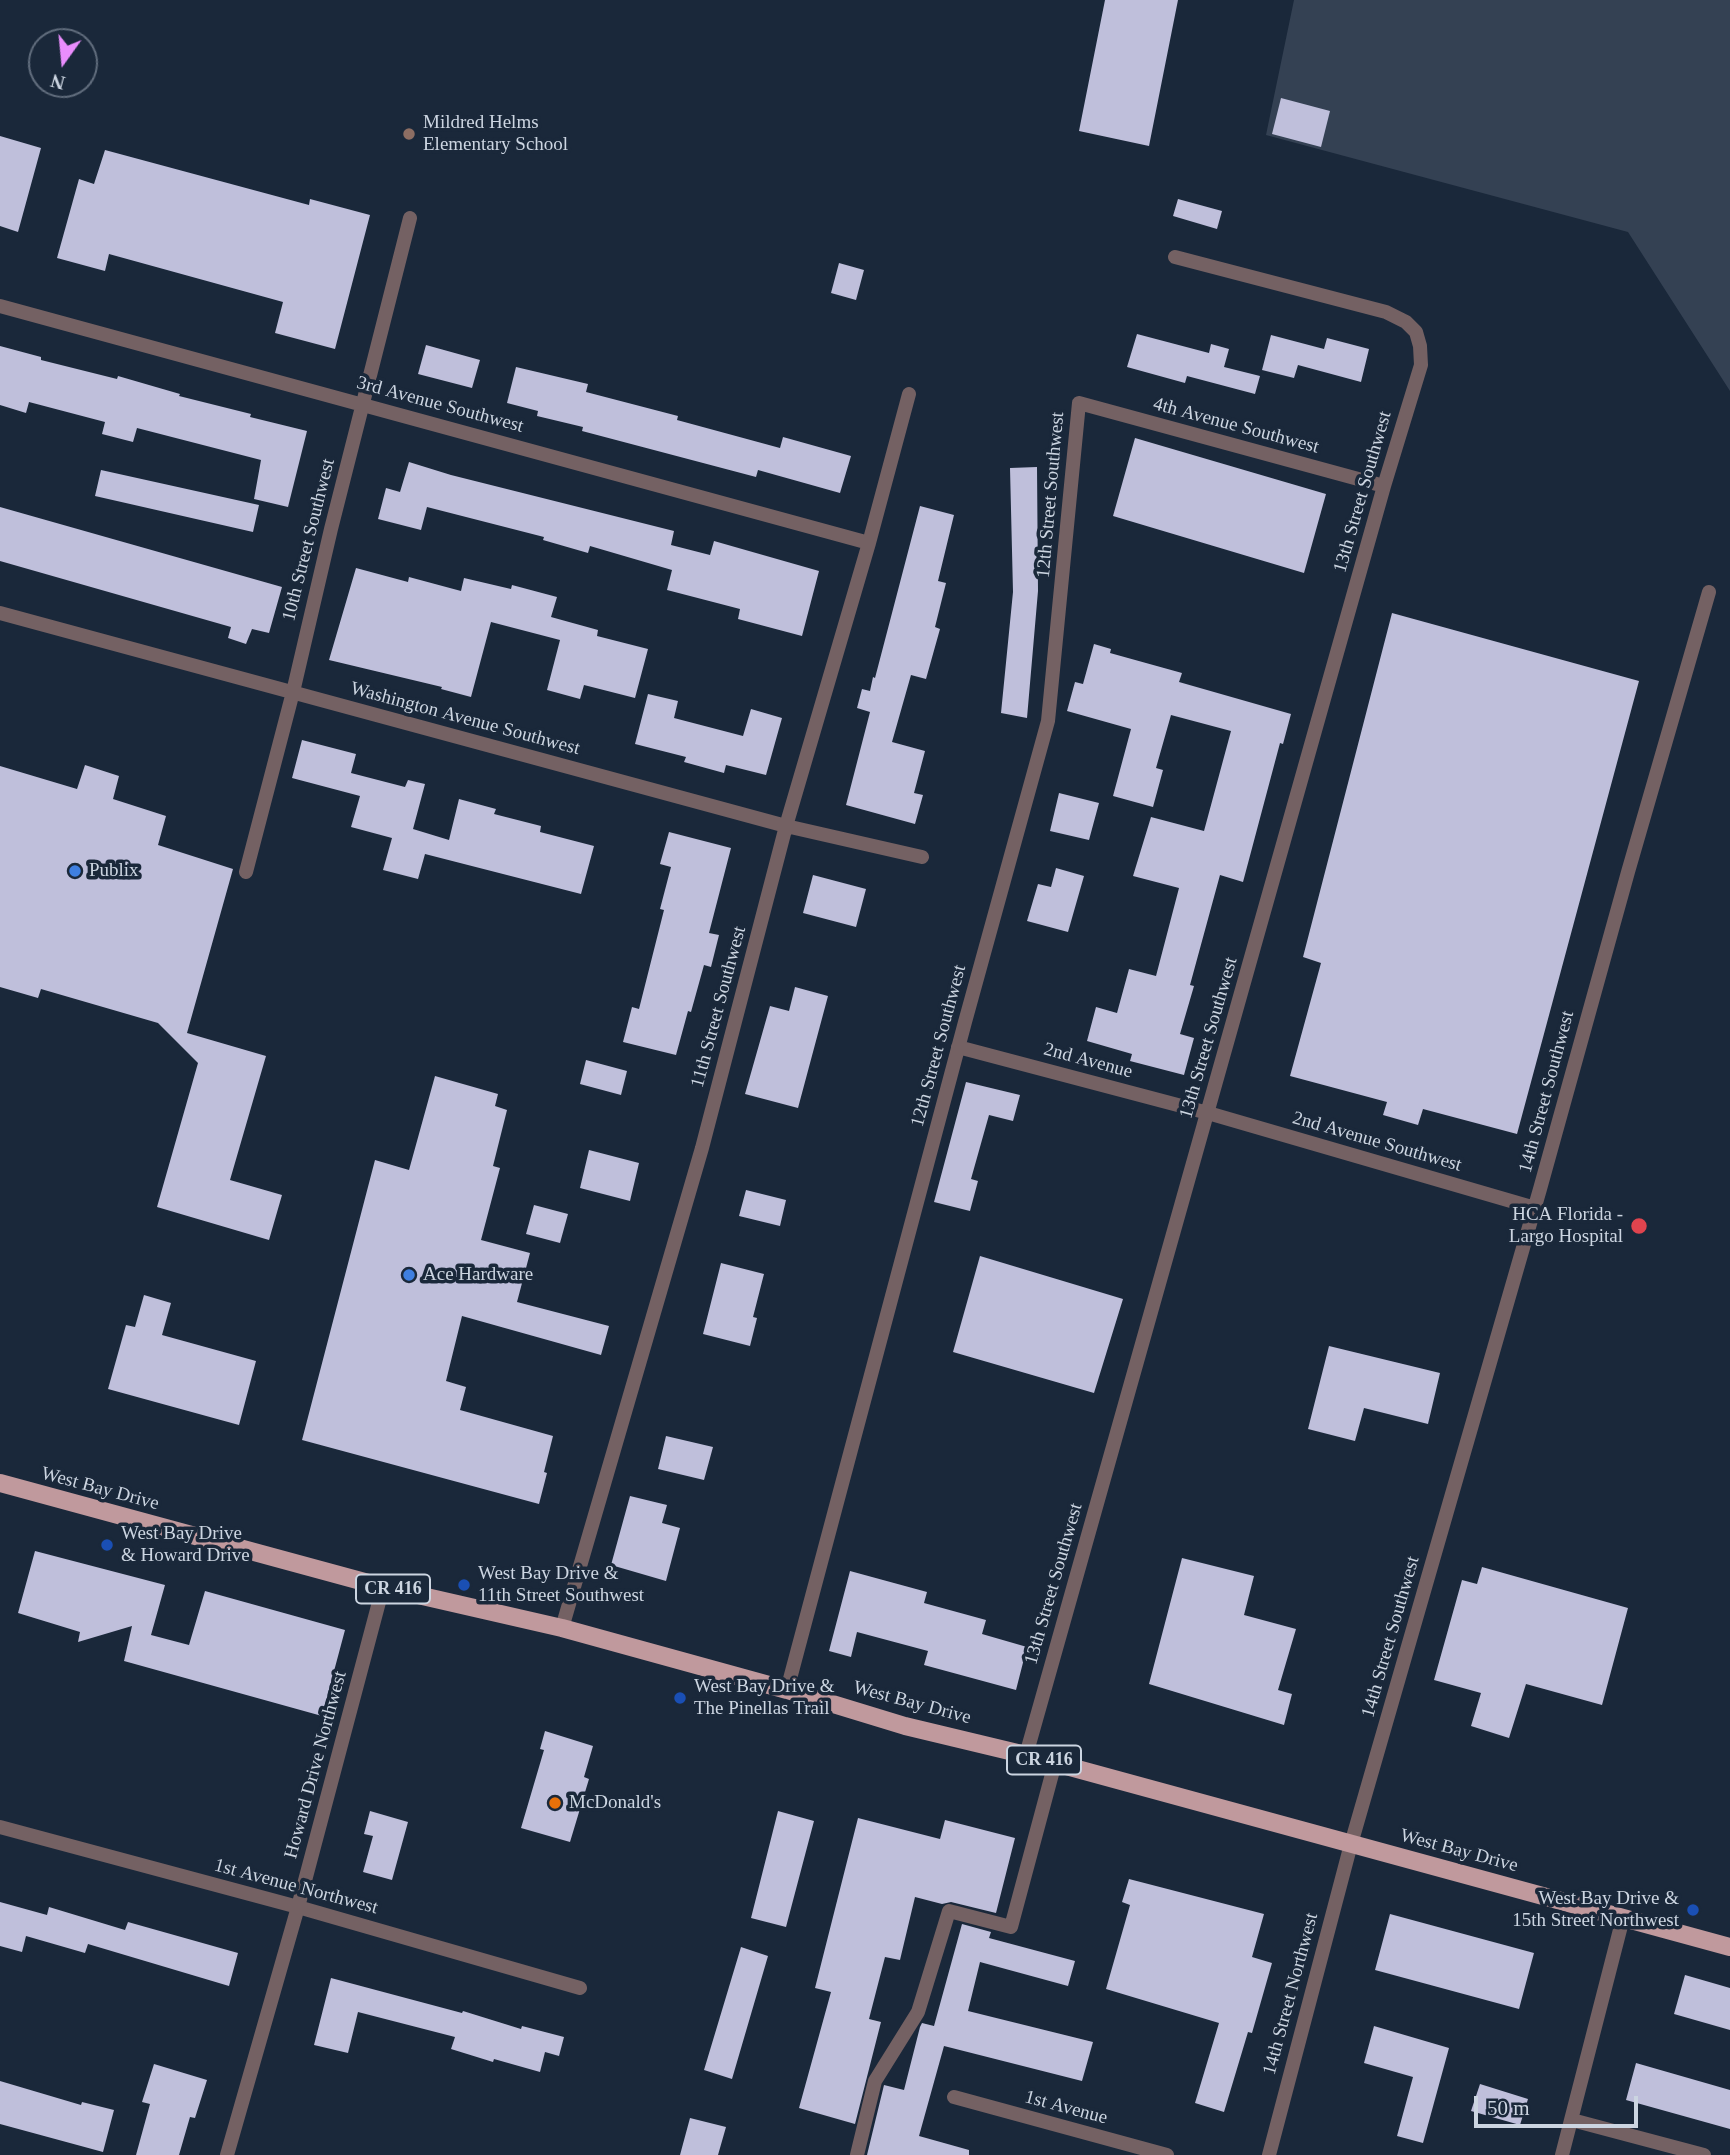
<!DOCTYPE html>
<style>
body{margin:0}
#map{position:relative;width:1730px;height:2155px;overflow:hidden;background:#1a283a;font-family:Georgia,serif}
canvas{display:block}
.north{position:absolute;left:28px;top:28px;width:70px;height:70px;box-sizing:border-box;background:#1a283a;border:2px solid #616d7d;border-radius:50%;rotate:195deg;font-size:19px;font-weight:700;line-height:28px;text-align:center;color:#ccd5e1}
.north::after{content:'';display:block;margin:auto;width:24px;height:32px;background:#ea8dfd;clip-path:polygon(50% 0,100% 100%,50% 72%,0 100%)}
.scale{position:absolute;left:1474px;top:2096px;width:164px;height:32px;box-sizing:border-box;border:4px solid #ccd5e1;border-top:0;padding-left:9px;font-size:21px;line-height:24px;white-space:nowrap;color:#ccd5e1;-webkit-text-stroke:5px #1a283a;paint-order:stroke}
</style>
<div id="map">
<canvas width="1730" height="2155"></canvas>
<div class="north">N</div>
<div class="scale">50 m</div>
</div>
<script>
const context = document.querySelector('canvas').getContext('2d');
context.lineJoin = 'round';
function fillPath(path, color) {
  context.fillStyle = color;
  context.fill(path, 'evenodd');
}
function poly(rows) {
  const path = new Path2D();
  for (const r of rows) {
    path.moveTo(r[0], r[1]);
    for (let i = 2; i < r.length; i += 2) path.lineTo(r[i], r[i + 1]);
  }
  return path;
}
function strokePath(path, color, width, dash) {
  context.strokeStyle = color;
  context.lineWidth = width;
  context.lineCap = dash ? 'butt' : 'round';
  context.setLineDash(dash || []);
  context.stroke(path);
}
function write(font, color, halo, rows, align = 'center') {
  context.font = font + ' Georgia,serif';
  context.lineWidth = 7;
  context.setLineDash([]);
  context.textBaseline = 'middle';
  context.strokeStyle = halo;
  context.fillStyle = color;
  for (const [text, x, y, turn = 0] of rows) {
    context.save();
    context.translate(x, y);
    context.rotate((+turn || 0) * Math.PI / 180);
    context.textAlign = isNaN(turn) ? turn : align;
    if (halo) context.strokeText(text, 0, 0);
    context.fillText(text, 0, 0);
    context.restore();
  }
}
fillPath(poly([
 [1294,0,1730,0,1730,391,1628,232,1266,135]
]), '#344153');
fillPath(poly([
 [1105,0,1178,0,1149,146,1079,131],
 [1281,98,1330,111,1321,147,1272,134],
 [0,136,41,148,18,232,0,226],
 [105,150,309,205,310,199,370,215,335,349,275,333,283,302,109,254,105,271,57,258,79,179,94,184],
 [1178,199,1222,211,1217,229,1173,216],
 [839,263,864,270,856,300,831,293],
 [1137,334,1209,353,1211,344,1229,349,1224,367,1260,376,1255,394,1187,376,1185,383,1127,367],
 [1271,335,1324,349,1327,338,1369,349,1361,382,1298,365,1294,378,1262,370],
 [426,345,480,360,472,388,418,374],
 [0,346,41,357,41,360,117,379,118,376,180,394,179,396,251,414,250,417,307,431,288,507,254,499,261,460,137,428,133,442,102,434,105,422,29,402,26,413,0,405],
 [516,367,588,384,586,392,678,416,677,420,780,448,783,437,851,456,840,493,758,470,756,477,582,431,583,427,537,416,538,411,507,403],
 [1135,438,1326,494,1304,573,1113,516],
 [409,462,451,475,674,531,671,545,710,555,714,541,819,571,802,636,738,619,740,609,667,590,672,570,590,546,588,553,543,540,544,537,427,507,421,530,378,519,386,488,400,492],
 [1037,467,1038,591,1027,718,1001,713,1013,592,1010,468],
 [101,470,259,505,253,532,95,496],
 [920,506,954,515,938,581,946,583,935,627,940,629,926,679,911,675,892,742,925,751,914,793,923,795,915,824,846,805,870,712,857,708,862,689,870,691,873,677,875,678],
 [0,507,282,587,269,633,252,629,246,644,228,638,231,627,0,561],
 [356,568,408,582,409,577,461,591,464,578,511,589,512,585,557,597,551,617,598,630,597,636,648,649,635,698,584,685,580,699,547,690,560,640,491,622,471,697,441,689,442,687,329,660],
 [1392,613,1639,681,1517,1134,1423,1109,1418,1125,1383,1115,1387,1102,1290,1076,1321,963,1303,957],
 [1094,644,1111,649,1110,653,1182,673,1179,682,1291,714,1283,744,1280,743,1243,882,1220,875,1190,985,1194,986,1180,1034,1194,1038,1184,1075,1130,1061,1132,1054,1087,1041,1096,1007,1117,1013,1129,969,1156,976,1179,888,1133,876,1151,817,1204,831,1231,731,1171,715,1156,768,1163,770,1153,807,1113,796,1131,729,1067,711,1075,682,1083,684],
 [648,694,678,701,674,718,743,736,751,709,782,718,766,775,726,765,724,773,684,762,686,757,635,744],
 [302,740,356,754,351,773,405,787,408,780,425,784,413,829,449,840,459,799,496,809,494,814,541,826,540,832,594,846,581,894,425,854,418,879,383,870,392,838,351,827,360,796,292,778],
 [85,765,119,776,113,799,166,816,158,845,233,869,187,1033,266,1056,230,1180,282,1195,269,1240,157,1207,198,1063,158,1023,41,989,38,998,0,987,0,766,77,789],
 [1059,793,1099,803,1089,840,1050,831],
 [669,832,731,848,709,933,719,935,711,967,704,965,691,1012,688,1011,676,1055,623,1042,632,1007,639,1009,664,910,660,909,671,867,660,864],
 [1056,868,1084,876,1068,932,1027,921,1038,884,1051,887],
 [813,875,866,889,856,927,803,913],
 [795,987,828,996,798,1108,745,1094,770,1006,789,1011],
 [586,1060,627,1071,621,1095,580,1084],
 [435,1076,498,1094,495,1106,507,1110,493,1166,500,1168,481,1240,530,1253,517,1302,609,1326,601,1355,462,1316,446,1381,466,1387,460,1410,553,1436,544,1472,547,1473,539,1504,302,1440,375,1160,409,1170],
 [966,1082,1020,1095,1013,1121,989,1115,971,1179,978,1181,970,1211,934,1202],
 [589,1150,639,1163,630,1201,580,1188],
 [746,1190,786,1200,780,1226,739,1216],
 [534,1205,568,1214,560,1243,526,1234],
 [980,1256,1123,1299,1094,1393,953,1352],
 [721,1263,764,1274,753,1317,757,1318,750,1346,703,1334],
 [144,1295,171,1303,162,1335,256,1361,239,1425,108,1389,126,1325,135,1327],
 [1329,1346,1440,1373,1428,1424,1364,1408,1355,1441,1308,1429],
 [666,1436,713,1447,704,1480,658,1469],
 [630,1496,667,1505,662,1523,680,1528,666,1581,611,1565],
 [35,1551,165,1585,151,1635,189,1645,205,1591,345,1630,322,1716,124,1661,132,1626,78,1642,80,1632,18,1613],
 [1182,1558,1254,1576,1244,1615,1296,1629,1278,1690,1292,1694,1284,1725,1149,1684],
 [1482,1567,1628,1608,1602,1705,1526,1684,1509,1738,1471,1726,1481,1693,1434,1680,1462,1580,1477,1584],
 [850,1571,927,1592,924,1603,986,1620,982,1634,1027,1647,1016,1690,924,1665,928,1651,857,1632,851,1657,829,1651],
 [545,1731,593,1746,584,1777,589,1779,570,1842,521,1828,544,1750,540,1749],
 [370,1811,408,1822,392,1880,363,1872,373,1836,364,1834],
 [778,1811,814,1821,786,1927,751,1918],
 [858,1818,940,1839,945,1820,1015,1838,996,1913,951,1902,942,1904,915,1897,900,1960,885,1957,869,2019,881,2022,855,2124,799,2108,831,1992,815,1988],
 [1129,1879,1264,1914,1252,1957,1272,1963,1252,2033,1248,2032,1224,2112,1195,2103,1219,2023,1106,1989,1130,1905,1122,1902],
 [0,1902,47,1915,49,1907,125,1930,128,1922,238,1953,229,1986,88,1944,85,1953,26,1936,22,1952,0,1946],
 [1390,1914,1534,1953,1519,2009,1375,1970],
 [962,1924,991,1932,989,1938,1075,1961,1068,1986,980,1962,968,2011,1093,2042,1082,2081,944,2046,919,2136,969,2150,969,2155,867,2155,884,2085,904,2090,920,2027,922,2023,934,2026],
 [741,1947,768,1956,732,2079,704,2070],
 [1685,1975,1730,1988,1730,2030,1674,2014],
 [331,1978,462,2013,463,2011,521,2029,522,2026,564,2037,559,2056,545,2052,540,2072,494,2059,493,2062,451,2049,455,2037,358,2012,348,2053,314,2045],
 [1374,2026,1449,2048,1423,2143,1397,2136,1413,2077,1364,2063],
 [1636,2063,1730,2090,1730,2129,1626,2100],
 [154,2064,207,2080,195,2118,190,2117,179,2155,136,2155,150,2104,142,2102],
 [0,2081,81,2105,82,2102,114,2110,103,2152,0,2124],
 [1480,2084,1528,2099,1520,2125,1471,2111],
 [690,2118,726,2127,718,2155,680,2155]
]), '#bfbfdb');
strokePath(poly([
 [0,306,869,543],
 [0,613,786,826,922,857],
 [246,872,293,692,331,529,410,218],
 [958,1047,1208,1113,1535,1208],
 [562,1628,702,1148,786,826,869,543,909,394],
 [787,1690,965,1022,1048,721,1079,403,1384,486],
 [1026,1755,1384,486,1421,365,1420,346,1416,332,1406,322,1386,312,1175,257],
 [0,1827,298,1907,580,1988],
 [954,2097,1167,2155],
 [1572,2120,1704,2155],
 [227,2155,298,1907,383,1587],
 [857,2155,875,2081,918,2012,949,1911,1011,1927,1055,1763],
 [1269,2155,1351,1844,1540,1189,1628,872,1709,592],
 [1562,2155,1623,1918]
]), '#746163', 14);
strokePath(poly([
 [0,1483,383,1587,562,1628,787,1690,905,1726,1026,1755,1730,1947]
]), '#c0999d', 18);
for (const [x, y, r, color] of [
 [409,134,7,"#8d6e63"],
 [75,871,7,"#3f7fe0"],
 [1639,1226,9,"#e0444e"],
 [409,1275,7,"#3f7fe0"],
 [107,1545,7,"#1a4fb4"],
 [464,1585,7,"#1a4fb4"],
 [680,1698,7,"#1a4fb4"],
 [555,1803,7,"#e8710a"],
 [1693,1910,7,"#1a4fb4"]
]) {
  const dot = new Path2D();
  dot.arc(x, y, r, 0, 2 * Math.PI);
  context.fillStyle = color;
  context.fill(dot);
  strokePath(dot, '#1a283a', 2.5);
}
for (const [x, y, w] of [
 [393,1589,74],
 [1044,1760,74]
]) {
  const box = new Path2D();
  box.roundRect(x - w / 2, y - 14.5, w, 29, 5);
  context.fillStyle = '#1a283a';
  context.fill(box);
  strokePath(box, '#ccd5e1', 2);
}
write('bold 18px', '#ccd5e1', null, [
 ["CR 416",393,1589],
 ["CR 416",1044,1760]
]);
write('19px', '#ccd5e1', '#1a283a', [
 ["Mildred Helms",423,123],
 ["Elementary School",423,145],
 ["Publix",89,871],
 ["HCA Florida -",1623,1215,"right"],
 ["Largo Hospital",1623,1237,"right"],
 ["Ace Hardware",423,1275],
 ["West Bay Drive",121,1534],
 ["& Howard Drive",121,1556],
 ["West Bay Drive &",478,1574],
 ["11th Street Southwest",478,1596],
 ["West Bay Drive &",694,1687],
 ["The Pinellas Trail",694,1709],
 ["McDonald's",569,1803],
 ["West Bay Drive &",1679,1899,"right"],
 ["15th Street Northwest",1679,1921,"right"]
], 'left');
write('19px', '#ccd5e1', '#1a283a', [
 ["3rd Avenue Southwest",440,405,15],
 ["4th Avenue Southwest",1236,426,15],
 ["13th Street Southwest",1363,492,-74],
 ["12th Street Southwest",1051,495,-85],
 ["10th Street Southwest",309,540,-76],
 ["Washington Avenue Southwest",465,719,15],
 ["11th Street Southwest",719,1007,-75],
 ["13th Street Southwest",1209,1038,-74],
 ["12th Street Southwest",939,1046,-75],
 ["2nd Avenue",1088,1061,15],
 ["14th Street Southwest",1547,1092,-75],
 ["2nd Avenue Southwest",1377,1142,16],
 ["West Bay Drive",100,1489,15],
 ["13th Street Southwest",1054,1584,-74],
 ["14th Street Southwest",1391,1637,-74],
 ["West Bay Drive",912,1703,15],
 ["Howard Drive Northwest",316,1765,-75],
 ["West Bay Drive",1459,1851,15],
 ["1st Avenue Northwest",296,1887,15],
 ["14th Street Northwest",1291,1994,-75],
 ["1st Avenue",1066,2108,15]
]);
</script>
